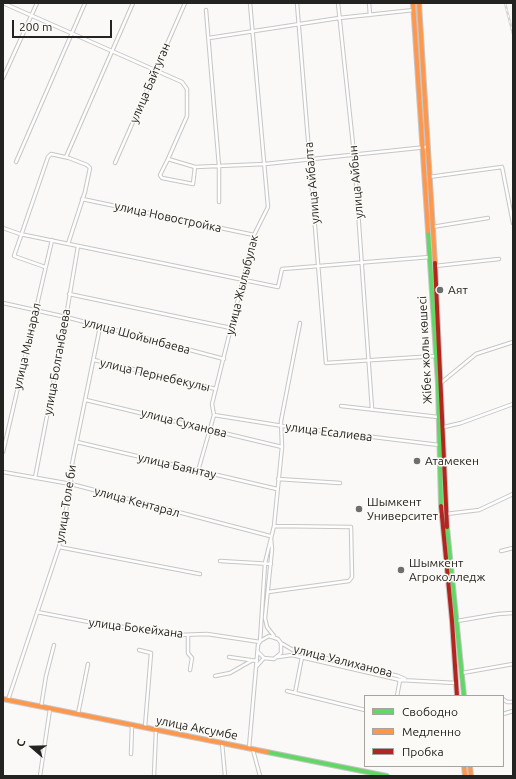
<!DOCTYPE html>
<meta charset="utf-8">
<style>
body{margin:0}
#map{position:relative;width:516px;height:779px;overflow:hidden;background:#fbf9f7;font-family:Ubuntu,sans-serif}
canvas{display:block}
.frame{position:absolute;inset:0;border:4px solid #232321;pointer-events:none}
.legend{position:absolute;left:364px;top:695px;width:140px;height:72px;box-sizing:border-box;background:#fcfaf6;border:1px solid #a5a4a1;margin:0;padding:5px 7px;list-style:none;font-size:12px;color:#232321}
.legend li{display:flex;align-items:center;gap:8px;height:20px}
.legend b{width:20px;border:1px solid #a5a4a1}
.north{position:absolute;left:12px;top:727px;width:40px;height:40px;-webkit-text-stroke:3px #fcfaf6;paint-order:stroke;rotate:290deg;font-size:11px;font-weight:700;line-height:16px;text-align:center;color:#232321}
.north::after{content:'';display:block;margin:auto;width:14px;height:18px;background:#232321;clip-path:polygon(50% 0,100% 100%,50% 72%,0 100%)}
.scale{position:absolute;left:12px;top:20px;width:100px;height:18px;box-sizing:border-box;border:2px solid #232321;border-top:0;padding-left:5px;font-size:12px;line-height:14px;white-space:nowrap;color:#232321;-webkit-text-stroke:3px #fcfaf6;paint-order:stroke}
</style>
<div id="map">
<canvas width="516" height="779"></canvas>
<div class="frame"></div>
<ul class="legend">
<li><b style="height:5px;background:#63d668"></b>Свободно</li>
<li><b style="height:5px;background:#ff974d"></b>Медленно</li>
<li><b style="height:5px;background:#b3261e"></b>Пробка</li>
</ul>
<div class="north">С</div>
<div class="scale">200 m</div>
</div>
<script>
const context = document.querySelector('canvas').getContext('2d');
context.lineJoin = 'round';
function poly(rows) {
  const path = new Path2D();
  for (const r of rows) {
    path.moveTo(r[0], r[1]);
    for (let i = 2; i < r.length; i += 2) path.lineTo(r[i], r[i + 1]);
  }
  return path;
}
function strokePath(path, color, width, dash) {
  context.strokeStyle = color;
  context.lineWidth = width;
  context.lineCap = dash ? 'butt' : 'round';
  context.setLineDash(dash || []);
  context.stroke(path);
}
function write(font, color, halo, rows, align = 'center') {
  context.font = font + ' Ubuntu,sans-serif';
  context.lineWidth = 3;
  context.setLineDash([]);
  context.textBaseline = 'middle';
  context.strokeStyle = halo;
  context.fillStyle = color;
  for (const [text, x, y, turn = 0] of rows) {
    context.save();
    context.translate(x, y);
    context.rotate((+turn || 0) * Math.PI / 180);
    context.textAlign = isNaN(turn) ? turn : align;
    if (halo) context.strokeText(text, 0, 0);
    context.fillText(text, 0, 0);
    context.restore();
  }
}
const street = poly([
 [3,3,182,82,187,89,187,116,168,159,195,167,265,164,427,147],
 [297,3,326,363,436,356],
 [338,3,354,154,372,409],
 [369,3,370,15],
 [206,10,219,166,219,202],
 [209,38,339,18,414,10],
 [3,78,37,3],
 [66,157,133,3],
 [168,159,160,175,162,178,193,184,195,167],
 [16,162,85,3],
 [115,163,185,3],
 [429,177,502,167,513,223],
 [82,199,254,235],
 [432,227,488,218],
 [3,228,20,234,278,287,282,269,430,257],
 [435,266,499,259],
 [45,267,14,256,48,157,51,154,69,158,87,165,90,168,85,192,68,244],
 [69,294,231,328],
 [3,303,66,317,224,359],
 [94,360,216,389],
 [442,382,476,354,513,342],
 [86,400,282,447],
 [341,406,438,417],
 [214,415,283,426,439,445],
 [444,427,461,423,513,404],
 [77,442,277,489],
 [3,452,52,240],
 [198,471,214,415,212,404,254,235,268,207,250,3],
 [3,472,71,484,270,536],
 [35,478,66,317,78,246],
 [278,479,340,483],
 [446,514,479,510,513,494],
 [271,539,272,549,265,618,267,627,274,636],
 [59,547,200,574],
 [501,551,513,548],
 [220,561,271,564],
 [268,592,349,581,352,577,351,527,274,526],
 [37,612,89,622,178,635,207,634,260,642,265,563,274,526,282,447,281,421,300,323],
 [457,621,498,614,513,613],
 [188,635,188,653,192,658,190,670],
 [281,643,293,650,398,676,405,679],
 [139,650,151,653,145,727],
 [229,657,257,661],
 [278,657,292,655,400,680,456,683],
 [256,667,264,658],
 [462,673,513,664],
 [215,676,230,673,251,661],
 [287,691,365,710],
 [295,693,302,657],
 [397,696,400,680],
 [503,699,507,702,513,702],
 [8,700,59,547,71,484,71,469,100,327],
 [41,707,46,676,54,645],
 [78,714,88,664],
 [503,714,513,711],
 [222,743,225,776],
 [249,748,258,645,260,641,269,636,278,639,281,643,281,653,274,659,264,658,258,652],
 [253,750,260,776],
 [131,754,132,725],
 [40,776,50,709],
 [154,776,156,730]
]);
const fast = poly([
 [428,231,438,385,441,506],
 [447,527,464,696],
 [267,752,387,776]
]);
const slow = poly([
 [413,3,428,231],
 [419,3,435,263],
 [3,699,267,752],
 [464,766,465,776],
 [470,766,471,776]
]);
const jam = poly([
 [435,263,447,527],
 [441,506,452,621,457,696]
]);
strokePath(street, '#c7c6c5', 4.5);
strokePath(fast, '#c7c6c5', 6);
strokePath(slow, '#c7c6c5', 6);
strokePath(jam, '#c7c6c5', 6);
strokePath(street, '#fefefe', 2.5);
strokePath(fast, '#63d668', 4);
strokePath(slow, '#ff974d', 4);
strokePath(jam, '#b3261e', 4);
const rail = poly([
 [505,3,513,34]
]);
strokePath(rail, '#d5d4d4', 2.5);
strokePath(rail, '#fcfaf6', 1, [3]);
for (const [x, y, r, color] of [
 [440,290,4,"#6f6e6c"],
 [417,461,4,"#6f6e6c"],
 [359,509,4,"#6f6e6c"],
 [401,570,4,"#6f6e6c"]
]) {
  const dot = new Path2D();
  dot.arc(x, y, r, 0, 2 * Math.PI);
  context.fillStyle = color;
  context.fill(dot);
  strokePath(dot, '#fcfaf6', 1.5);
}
write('12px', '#232321', '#fcfaf6', [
 ["улица Байтуган",150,83,-67],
 ["улица Айбын",356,182,-95],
 ["улица Айбалта",312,183,-95],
 ["улица Новостройка",168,217,12],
 ["улица Жылыбулак",242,285,-76],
 ["улица Шойынбаева",137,336,15],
 ["улица Мынарал",27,346,-77],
 ["Жібек жолы көшесі",425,350,-93],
 ["улица Болганбаева",57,362,-80],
 ["улица Пернебекулы",155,375,13],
 ["улица Суханова",184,423,14],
 ["улица Есалиева",329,432,7],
 ["улица Баянтау",177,466,13],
 ["улица Кентарал",137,502,15],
 ["улица Толе би",66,504,-81],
 ["улица Бокейхана",136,628,7],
 ["улица Уалиханова",343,661,14],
 ["улица Аксумбе",197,728,11]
]);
write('12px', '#232321', '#fcfaf6', [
 ["Аят",448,290],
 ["Атамекен",425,461],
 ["Шымкент",367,502],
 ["Университет",367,516],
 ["Шымкент",409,563],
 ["Агроколледж",409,577]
], 'left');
</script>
